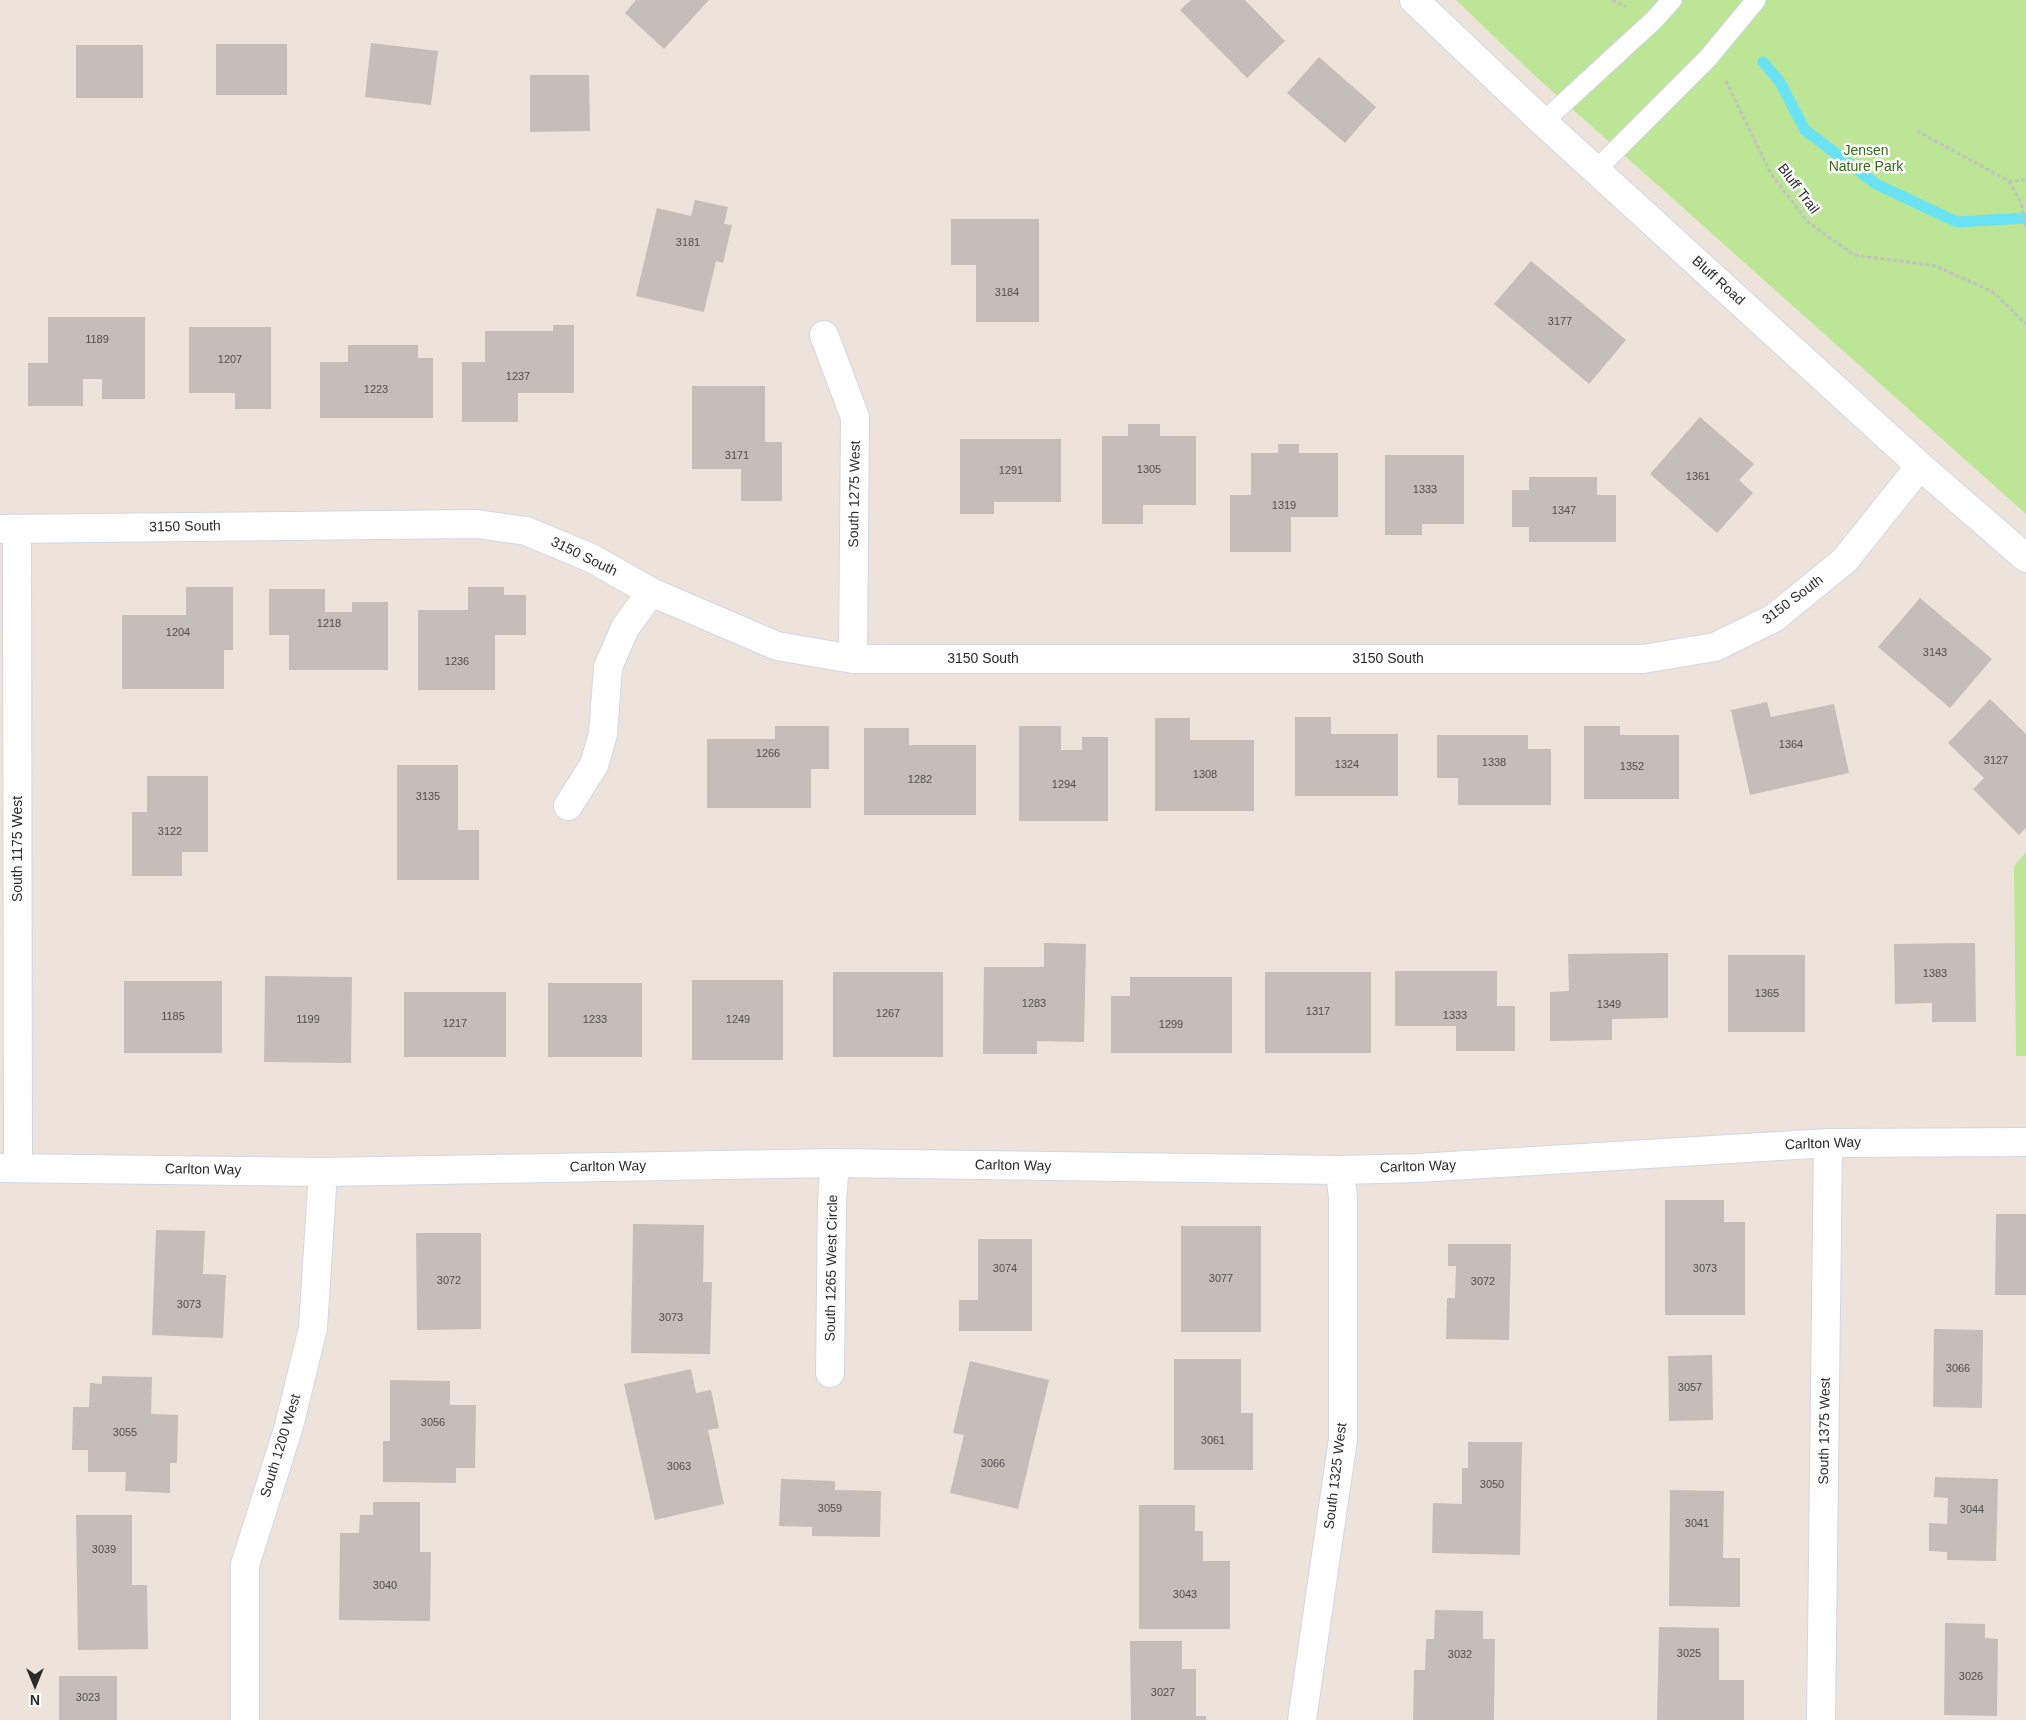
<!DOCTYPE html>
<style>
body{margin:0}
#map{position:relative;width:2026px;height:1720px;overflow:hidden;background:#ede3db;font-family:Helvetica,sans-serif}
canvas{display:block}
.north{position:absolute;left:10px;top:1660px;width:50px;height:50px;-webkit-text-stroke:4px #fff;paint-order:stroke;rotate:180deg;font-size:14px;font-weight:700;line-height:20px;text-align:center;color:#2a2a2a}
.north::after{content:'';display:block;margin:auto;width:18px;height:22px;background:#2a2a2a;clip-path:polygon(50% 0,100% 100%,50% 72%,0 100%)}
</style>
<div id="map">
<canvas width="2026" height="1720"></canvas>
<div class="north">N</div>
</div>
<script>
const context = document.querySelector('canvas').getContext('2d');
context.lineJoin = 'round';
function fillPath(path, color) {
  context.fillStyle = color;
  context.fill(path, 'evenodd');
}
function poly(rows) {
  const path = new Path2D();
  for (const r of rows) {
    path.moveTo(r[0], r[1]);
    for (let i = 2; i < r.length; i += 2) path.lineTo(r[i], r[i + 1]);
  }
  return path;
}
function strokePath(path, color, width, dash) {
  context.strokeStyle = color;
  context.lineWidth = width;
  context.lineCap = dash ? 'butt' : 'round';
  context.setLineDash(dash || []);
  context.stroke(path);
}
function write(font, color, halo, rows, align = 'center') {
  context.font = font + ' Helvetica,sans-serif';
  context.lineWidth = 5;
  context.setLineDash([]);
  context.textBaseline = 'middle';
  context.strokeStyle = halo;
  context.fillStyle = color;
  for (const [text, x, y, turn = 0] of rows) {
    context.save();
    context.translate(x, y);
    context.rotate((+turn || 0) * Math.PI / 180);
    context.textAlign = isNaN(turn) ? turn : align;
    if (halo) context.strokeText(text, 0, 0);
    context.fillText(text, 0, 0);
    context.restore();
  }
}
fillPath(poly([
 [1456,0,2026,0,2026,514,1532,73],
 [2026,852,2026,1056,2016,1056,2014,866]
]), '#bce695');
strokePath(poly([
 [1763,62,1780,82,1805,130,1876,184,1957,222,2026,218]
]), '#69e2f4', 11);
fillPath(poly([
 [636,0,709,0,664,49,625,13],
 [1191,0,1245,0,1285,41,1247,78,1180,10],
 [371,43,438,51,431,105,365,97],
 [216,44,287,44,287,95,216,95],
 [76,45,143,45,143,98,76,98],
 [1319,57,1376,107,1345,143,1287,93],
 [530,75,589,75,590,131,530,132],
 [695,200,728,207,724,224,732,225,723,263,716,261,704,312,636,296,657,208,691,216],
 [951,219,1039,219,1039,322,976,322,976,265,951,265],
 [1531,261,1626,340,1589,384,1494,304],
 [48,317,145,317,145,399,102,399,102,379,83,379,83,406,28,406,28,363,48,363],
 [553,325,574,325,574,393,518,393,518,422,462,422,462,362,485,362,485,331,553,331],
 [189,327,271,327,271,409,235,409,235,393,189,393],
 [348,345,418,345,418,358,433,358,433,418,320,418,320,362,348,362],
 [692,386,765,386,765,442,782,442,782,501,741,501,741,469,692,469],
 [1700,417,1754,464,1739,480,1753,493,1717,533,1650,474],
 [1128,424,1160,424,1160,436,1196,436,1196,505,1143,505,1143,524,1102,524,1102,436,1128,436],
 [960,439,1061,439,1061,502,994,502,994,514,960,514],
 [1278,444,1299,444,1299,453,1338,453,1338,517,1291,517,1291,552,1230,552,1230,495,1251,495,1251,453,1278,453],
 [1385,455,1464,455,1464,524,1422,524,1422,535,1385,535],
 [1529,477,1597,477,1597,495,1616,495,1616,542,1529,542,1529,527,1512,527,1512,490,1529,490],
 [186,587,233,587,233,650,224,650,224,689,122,689,122,615,186,615],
 [468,587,504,587,504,595,526,595,526,635,495,635,495,690,418,690,418,610,468,610],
 [269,589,325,589,325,612,352,612,352,602,388,602,388,670,289,670,289,635,269,635],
 [1920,598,1992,659,1950,708,1878,647],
 [1990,699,2026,734,2026,828,2019,835,1973,789,1984,778,1948,743],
 [1767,702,1771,717,1834,704,1849,773,1750,795,1731,710],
 [1295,717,1331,717,1331,734,1398,734,1398,796,1295,796],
 [1155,718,1190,718,1190,740,1254,740,1254,811,1155,811],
 [775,726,829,726,829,769,811,769,811,808,707,808,707,739,775,739],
 [1019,726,1061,726,1061,750,1082,750,1082,737,1108,737,1108,821,1019,821],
 [1584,726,1620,726,1620,735,1679,735,1679,799,1584,799],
 [864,728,909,728,909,745,976,745,976,815,864,815],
 [1437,735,1528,735,1528,749,1551,749,1551,805,1458,805,1458,778,1437,778],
 [397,765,458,765,458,830,479,830,479,880,397,880],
 [147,776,208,776,208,852,182,852,182,876,132,876,132,812,147,812],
 [1044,943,1086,944,1084,1042,1037,1041,1037,1054,983,1054,984,967,1044,967],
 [1975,943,1976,1022,1932,1022,1932,1003,1895,1004,1894,944],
 [1668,953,1668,1018,1612,1019,1612,1040,1550,1041,1550,992,1569,991,1568,954],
 [1728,955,1805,955,1805,1032,1728,1032],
 [1395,971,1497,971,1497,1006,1515,1006,1515,1051,1456,1051,1456,1026,1395,1026],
 [833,972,943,972,943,1057,833,1057],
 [1265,972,1371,972,1371,1053,1265,1053],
 [265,976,352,977,351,1063,264,1062],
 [1130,977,1232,977,1232,1053,1111,1053,1111,996,1130,996],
 [692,980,783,980,783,1060,692,1060],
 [124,981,222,981,222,1053,124,1053],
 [548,983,642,983,642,1057,548,1057],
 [404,992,506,992,506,1057,404,1057],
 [1665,1200,1724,1200,1724,1222,1745,1222,1745,1315,1665,1315],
 [1996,1214,2026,1214,2026,1295,1995,1295],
 [633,1224,704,1225,703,1282,712,1282,710,1354,631,1353],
 [1181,1226,1261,1226,1261,1332,1181,1332],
 [156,1230,205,1231,203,1274,226,1275,223,1338,152,1335],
 [416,1233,481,1233,481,1329,417,1330],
 [978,1239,1032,1239,1032,1331,959,1331,959,1300,978,1300],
 [1448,1244,1511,1244,1509,1340,1446,1339,1447,1298,1455,1298,1456,1266,1448,1266],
 [1934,1329,1983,1330,1982,1408,1933,1407],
 [1712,1355,1713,1420,1669,1421,1668,1356],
 [1174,1359,1241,1359,1241,1413,1253,1413,1253,1470,1174,1470],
 [970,1361,1049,1380,1018,1509,950,1493,964,1435,953,1433],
 [691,1369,696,1393,711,1390,719,1428,708,1430,724,1504,655,1520,624,1384],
 [102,1376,152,1377,151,1414,178,1415,177,1463,170,1463,170,1493,125,1491,126,1472,88,1472,88,1450,72,1450,73,1407,89,1407,90,1383,102,1384],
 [390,1380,450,1381,450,1405,476,1405,475,1468,456,1468,456,1483,383,1482,383,1441,390,1441],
 [1468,1442,1522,1442,1520,1555,1432,1553,1433,1503,1462,1504,1462,1468,1468,1468],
 [1935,1477,1998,1479,1996,1561,1947,1560,1947,1552,1929,1551,1929,1523,1947,1524,1948,1498,1934,1497],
 [781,1479,835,1481,835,1490,881,1491,880,1537,812,1536,812,1527,779,1526],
 [1670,1490,1724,1491,1723,1558,1740,1558,1740,1607,1669,1606],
 [373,1502,420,1502,420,1552,431,1552,430,1621,339,1620,340,1533,359,1533,360,1515,373,1515],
 [1139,1505,1195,1505,1195,1531,1203,1531,1203,1561,1230,1561,1230,1629,1139,1629],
 [76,1515,132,1515,132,1585,147,1585,148,1649,78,1650],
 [1435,1610,1483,1611,1483,1639,1495,1639,1494,1720,1413,1720,1414,1670,1425,1670,1426,1639,1434,1639],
 [1945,1623,1985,1624,1985,1638,1998,1639,1997,1716,1944,1715],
 [1659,1627,1719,1628,1719,1680,1744,1680,1744,1720,1657,1720],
 [1130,1641,1182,1641,1182,1669,1196,1669,1196,1716,1206,1716,1206,1720,1131,1720],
 [59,1676,117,1676,117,1720,59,1720]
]), '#c5bdb8');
const service = poly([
 [1543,122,1654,20,1672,0],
 [1596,170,1708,58,1756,0]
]);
const minor = poly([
 [824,335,855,417,853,659],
 [0,529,477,524,526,531,591,558,651,592,777,646,853,659,1643,659,1715,647,1774,618,1845,560,1920,466],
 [17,529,18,1168],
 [568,806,594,765,603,734,608,667,625,628,651,592],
 [0,1168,323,1172,835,1163,1340,1170,1418,1168,1828,1143,2026,1142],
 [830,1373,832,1200,835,1163],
 [245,1720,245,1565,289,1426,313,1328,323,1172],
 [1302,1720,1343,1439,1343,1199,1340,1170],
 [1821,1720,1828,1143]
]);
const secondary = poly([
 [1414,0,1543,122,1920,466,2026,558]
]);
strokePath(service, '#d1d7e4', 21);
strokePath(minor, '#d1d7e4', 30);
strokePath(secondary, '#d1d7e4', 30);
strokePath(poly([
 [1612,0,1626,7],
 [1726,81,1771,174,1808,222,1854,255,1936,266,1993,292,2026,324],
 [1917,131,2009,181,2026,180],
 [2009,181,2021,203,2026,228]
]), '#c3c3c3', 3, [4, 2.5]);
strokePath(service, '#fff', 19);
strokePath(minor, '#fff', 28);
strokePath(secondary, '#fff', 28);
write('11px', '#514f4e', null, [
 ["3181",688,243],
 ["3184",1007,293],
 ["3177",1560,322],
 ["1189",97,340],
 ["1207",230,360],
 ["1237",518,377],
 ["1223",376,390],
 ["3171",737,456],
 ["1305",1149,470],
 ["1291",1011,471],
 ["1361",1698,477],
 ["1333",1425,490],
 ["1319",1284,506],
 ["1347",1564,511],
 ["1218",329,624],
 ["1204",178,633],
 ["3143",1935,653],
 ["1236",457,662],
 ["1364",1791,745],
 ["1266",768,754],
 ["3127",1996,761],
 ["1338",1494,763],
 ["1324",1347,765],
 ["1352",1632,767],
 ["1308",1205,775],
 ["1282",920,780],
 ["1294",1064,785],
 ["3135",428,797],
 ["3122",170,832],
 ["1383",1935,974],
 ["1365",1767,994],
 ["1283",1034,1004],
 ["1349",1609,1005],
 ["1317",1318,1012],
 ["1267",888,1014],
 ["1333",1455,1016],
 ["1185",173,1017],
 ["1199",308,1020],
 ["1233",595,1020],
 ["1249",738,1020],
 ["1217",455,1024],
 ["1299",1171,1025],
 ["3074",1005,1269],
 ["3073",1705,1269],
 ["3077",1221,1279],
 ["3072",449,1281],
 ["3072",1483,1282],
 ["3073",189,1305],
 ["3073",671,1318],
 ["3066",1958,1369],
 ["3057",1690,1388],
 ["3056",433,1423],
 ["3055",125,1433],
 ["3061",1213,1441],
 ["3066",993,1464],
 ["3063",679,1467],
 ["3050",1492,1485],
 ["3059",830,1509],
 ["3044",1972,1510],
 ["3041",1697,1524],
 ["3039",104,1550],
 ["3040",385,1586],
 ["3043",1185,1595],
 ["3025",1689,1654],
 ["3032",1460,1655],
 ["3026",1971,1677],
 ["3027",1163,1693],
 ["3023",88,1698]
]);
write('14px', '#346a17', '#fff', [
 ["Jensen",1866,151],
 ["Nature Park",1866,167]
]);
write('14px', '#2a2a2a', '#fff', [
 ["Bluff Trail",1798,189,53],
 ["Bluff Road",1718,281,42],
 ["South 1275 West",855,494,-89],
 ["3150 South",185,527,-1],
 ["3150 South",584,557,26],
 ["3150 South",1793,600,-37],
 ["3150 South",983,659],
 ["3150 South",1388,659],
 ["South 1175 West",18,849,-90],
 ["Carlton Way",1823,1144,-2],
 ["Carlton Way",1013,1166,1],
 ["Carlton Way",608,1167,-1],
 ["Carlton Way",1418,1167,-2],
 ["Carlton Way",203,1170,1],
 ["South 1265 West Circle",832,1268,-89],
 ["South 1375 West",1825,1431,-89],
 ["South 1200 West",281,1446,-73],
 ["South 1325 West",1336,1476,-83]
]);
</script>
